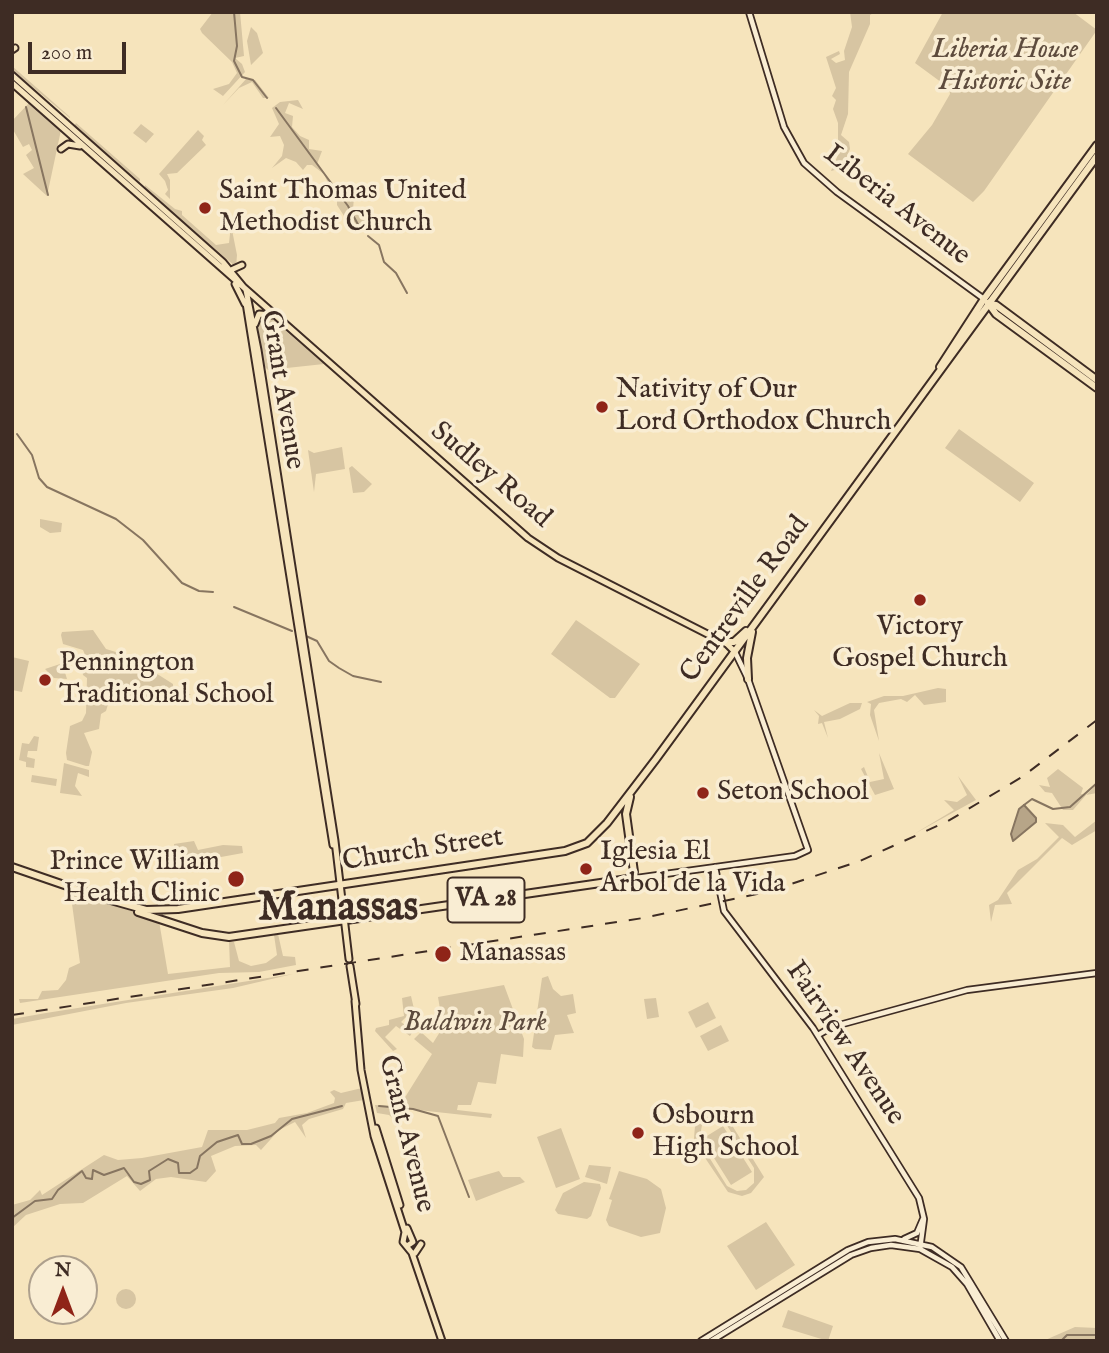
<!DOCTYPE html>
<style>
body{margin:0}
#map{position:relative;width:1109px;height:1353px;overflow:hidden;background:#f6e4bc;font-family:"IM FELL English",serif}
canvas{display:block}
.frame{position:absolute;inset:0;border:14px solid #3e2c24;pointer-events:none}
.north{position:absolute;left:28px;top:1255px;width:70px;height:70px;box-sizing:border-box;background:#f9edd3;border:2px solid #aea08d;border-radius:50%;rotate:0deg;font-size:19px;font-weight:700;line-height:28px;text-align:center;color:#3e2c24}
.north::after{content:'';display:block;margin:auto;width:24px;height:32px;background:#8f2418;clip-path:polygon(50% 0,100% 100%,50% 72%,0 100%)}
.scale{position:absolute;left:28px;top:42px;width:98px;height:32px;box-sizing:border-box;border:4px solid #3e2c24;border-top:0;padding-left:9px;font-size:21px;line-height:24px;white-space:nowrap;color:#3e2c24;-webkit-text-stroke:5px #f9edd3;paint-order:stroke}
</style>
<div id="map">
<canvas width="1109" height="1353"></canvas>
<div class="frame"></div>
<div class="north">N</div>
<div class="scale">200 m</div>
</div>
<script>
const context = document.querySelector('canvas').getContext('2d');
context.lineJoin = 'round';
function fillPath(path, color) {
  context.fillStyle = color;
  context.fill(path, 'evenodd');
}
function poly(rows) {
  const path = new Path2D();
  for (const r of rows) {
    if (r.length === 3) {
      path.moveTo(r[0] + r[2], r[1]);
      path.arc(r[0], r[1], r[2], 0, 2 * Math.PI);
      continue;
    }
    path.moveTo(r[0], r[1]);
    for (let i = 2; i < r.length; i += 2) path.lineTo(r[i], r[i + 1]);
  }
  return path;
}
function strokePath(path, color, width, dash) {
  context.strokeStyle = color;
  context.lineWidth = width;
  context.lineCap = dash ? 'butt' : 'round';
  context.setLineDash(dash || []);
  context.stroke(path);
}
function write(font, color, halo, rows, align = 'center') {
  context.font = font + ' "IM FELL English",serif';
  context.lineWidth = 7;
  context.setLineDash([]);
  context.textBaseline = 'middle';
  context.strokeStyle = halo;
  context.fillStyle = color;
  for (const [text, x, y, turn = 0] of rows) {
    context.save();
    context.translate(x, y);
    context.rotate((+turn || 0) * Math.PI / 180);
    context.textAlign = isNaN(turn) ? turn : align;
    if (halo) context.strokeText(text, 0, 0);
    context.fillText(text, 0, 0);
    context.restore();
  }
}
fillPath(poly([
 [213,12,240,12,244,56,235,58,242,64,245,72,223,96,213,89,229,84,237,73,232,62,202,33,200,29],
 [850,12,875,12,870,15,870,24,849,72,848,114,841,135,849,142,850,149,842,168,831,171,838,155,838,123,833,109,836,100,832,96,836,88,826,57,839,51,840,54,831,59,836,63,845,60,844,51,852,27],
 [943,12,1073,12,1097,30,984,191,973,202,908,154,932,125,950,94,949,88,915,63],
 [251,27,257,33,263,53,251,65,247,41],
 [12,66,70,117,70,118,12,70],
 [246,79,255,80,269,98,263,98,252,82,239,88,223,105],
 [298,100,303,109,289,103,285,113,293,116,292,127,300,136,309,140,309,149,322,151,317,164,335,186,328,183,324,174,312,165,307,165,303,170,296,162,286,158,272,168,282,156,284,145,280,136,270,137,279,124,272,108,280,102],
 [29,103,61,130,47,196,23,174,34,168,26,155,32,150,29,144,23,147,12,128,12,121],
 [76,123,140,179,140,182,74,126],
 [141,124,154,134,146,143,133,133],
 [198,130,204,136,202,140,206,145,177,173,167,174,170,180,170,199,165,194,168,190,165,181,159,174],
 [145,185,175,209,182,211,182,215,216,245,229,243,231,225,237,255,236,267,145,189],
 [344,192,354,198,353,209,361,212,366,222,359,231,352,220,346,219,337,205,337,195],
 [261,316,272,319,324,364,268,370,264,366,257,322],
 [959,429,1034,483,1020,502,945,448],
 [342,447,345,469,316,474,314,492,308,450,314,453],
 [352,466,372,484,364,492,353,493,349,468],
 [40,519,62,523,61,532,50,533,40,527],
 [576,620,640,664,615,698,610,698,551,654],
 [93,630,106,649,129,656,173,684,173,693,191,694,181,700,145,704,116,699,109,701,106,711,101,714,99,729,84,733,92,752,89,766,86,766,67,760,66,753,70,726,82,721,86,713,87,678,83,675,82,669,86,657,83,650,63,644,61,635,62,632],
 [12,657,29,661,22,692,12,690],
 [60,664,63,666,67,679,54,678,45,669],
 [938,688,946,689,946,702,924,705,915,695,907,702,901,699,879,703,874,710,879,741,870,715,871,704,867,702,884,696,903,696],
 [850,703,862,703,860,709,840,719,824,722,828,738,822,723,818,724,819,716,814,710,822,716],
 [34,736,39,737,37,751,28,751,27,757,35,759,34,768,26,767,26,762,19,760,22,743,29,744],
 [879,753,894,789,875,795,861,769,864,767,870,782,884,779],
 [64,763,89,770,89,777,78,773,75,786,82,796,60,793],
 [1058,769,1083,788,1081,794,1086,795,1097,784,1097,793,1086,795,1073,810,1063,810,1052,793,1045,792,1039,785,1050,787,1047,778],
 [32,775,57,779,56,786,31,782],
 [958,776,976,800,914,834,954,810,944,800,957,802,967,795],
 [1097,820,1097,830,1072,845,1062,838,1007,893,1012,904,995,905,991,922,989,905,998,900,1018,870,1037,859,1059,837,1045,823,1063,825,1075,837],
 [194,841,198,850,223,845,242,846,243,853,177,865,174,844],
 [70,889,159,921,168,974,230,967,229,941,234,942,239,961,251,966,266,963,277,955,274,935,278,934,283,956,295,957,296,965,259,972,219,973,20,1003,19,999,38,999,42,991,58,990,66,980,69,968,80,963],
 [293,974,233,988,126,1003,12,1025,12,1019,46,1013],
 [548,976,553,989,561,996,573,994,576,1013,567,1015,574,1033,555,1035,551,1050,535,1049,532,1047,542,978],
 [504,985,524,1039,523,1057,501,1054,496,1084,478,1082,471,1105,458,1105,457,1110,492,1114,491,1118,400,1108,397,1122,389,1115,377,1113,375,1105,399,1107,432,1054,414,1039,421,1032,433,1043,443,1027,438,997],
 [411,996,414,1009,401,1022,413,1031,410,1036,396,1026,385,1037,397,1049,393,1051,375,1031,376,1028,389,1025,389,1020,404,1016,402,998],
 [656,998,659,1017,647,1019,644,999],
 [708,1002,716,1018,696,1028,688,1012],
 [721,1025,729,1041,708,1051,700,1036],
 [362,1088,364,1100,346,1103,343,1109,309,1119,302,1125,306,1138,295,1122,279,1130,261,1150,256,1145,235,1146,211,1156,216,1171,206,1182,171,1177,156,1179,140,1191,127,1176,83,1203,60,1204,26,1215,12,1228,12,1205,30,1200,40,1190,42,1195,104,1155,118,1160,142,1158,202,1147,208,1130,247,1130,275,1123,279,1118,307,1113,334,1103,335,1098,330,1092,334,1090,341,1093],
 [710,1115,721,1116,730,1122,764,1177,751,1193,742,1196,728,1192,697,1146,694,1138,695,1126],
 [715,1119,726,1124,754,1168,754,1183,746,1190,737,1191,727,1186,699,1141,702,1125],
 [723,1126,752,1172,731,1185,702,1139],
 [561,1128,580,1179,556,1188,537,1137],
 [589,1165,611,1167,607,1184,585,1177],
 [499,1171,503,1177,520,1177,525,1182,476,1201,468,1180],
 [619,1171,647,1179,661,1189,666,1208,660,1233,641,1237,609,1226,606,1220,612,1200,609,1199],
 [584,1182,600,1184,601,1188,591,1216,587,1219,558,1214,555,1210,563,1193],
 [766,1222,795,1265,756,1290,727,1246],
 [126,1299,10],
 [788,1310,833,1326,828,1341,782,1327],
 [1075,1327,1097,1328,1097,1341,1043,1341]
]), '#d7c5a2');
const water = poly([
 [1024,805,1036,818,1036,822,1013,841,1011,834,1019,809,1024,805]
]);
fillPath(water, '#b7a588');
strokePath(water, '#877560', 2);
strokePath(poly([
 [234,12,237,46,234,61,242,77,253,80,267,98],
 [26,107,48,195],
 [276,108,348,206,361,230],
 [368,236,379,245,384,262,396,273,407,293],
 [17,434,32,455,39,478,47,487,116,519,143,540,182,583,199,591,213,592],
 [234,607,292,631],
 [306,636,317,641,329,661,339,668,353,676,381,682],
 [1024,805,1032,799,1053,809,1070,807,1097,783],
 [379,1106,413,1109,438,1116,469,1197],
 [12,1218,35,1201,52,1199,58,1190,82,1171,86,1178,92,1179,93,1170,104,1175,124,1168,134,1182,141,1184,150,1180,149,1171,168,1159,178,1163,179,1173,190,1173,197,1168,200,1156,217,1142,238,1135,242,1144,251,1144,271,1136,292,1119,342,1106],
 [1061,1341,1067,1335,1097,1335]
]), '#877560', 2);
const secondary = poly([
 [749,12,784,127,804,163,837,192,984,299],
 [715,867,724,911,813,1028,919,1198,924,1219,920,1249],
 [629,879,795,856,808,850,748,679,735,652],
 [818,1035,832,1027,967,990,1097,973],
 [904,1239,917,1233,923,1219],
 [701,1341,848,1250,868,1242,895,1239,932,1247,961,1267,1006,1341],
 [711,1341,851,1255,871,1248,891,1245,920,1249,952,1267,967,1284,1000,1341]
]);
const primary = poly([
 [12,50,15,48],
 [12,75,223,262,246,290,258,350,335,841,349,959],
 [12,83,528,538,558,558,727,644,735,652],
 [61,149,68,144,80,146],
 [231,270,242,265],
 [235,284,245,304],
 [246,303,333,845],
 [255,324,259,314,272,315],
 [350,966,356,1004],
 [355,1001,361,1070,374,1136,405,1232,403,1242,412,1253,442,1341],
 [376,1128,400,1205],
 [407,1246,413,1242,407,1228],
 [415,1253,421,1244]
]);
const highway = poly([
 [988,303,996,314,1097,388],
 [989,304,996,305,1097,380],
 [940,367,984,299,1097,145],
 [723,642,734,642,746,631],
 [748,679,747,658,752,632],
 [12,867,102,898],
 [100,897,146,910,178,909,565,851,587,843,607,823,656,759,1097,156],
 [138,912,202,933,229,937,628,879,634,872,626,814,630,797]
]);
strokePath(secondary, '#3e2c24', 8);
strokePath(primary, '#3e2c24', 9);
strokePath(highway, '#3e2c24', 10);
strokePath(secondary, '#f9edd3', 4.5);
strokePath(primary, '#f6e4bc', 5);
strokePath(highway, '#f6e4bc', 6);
strokePath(poly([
 [12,1015,643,918,767,892,860,861,948,821,1022,777,1097,720]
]), '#3e2c24', 2, [12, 12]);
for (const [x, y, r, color] of [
 [205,208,7,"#8f2418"],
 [602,407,7,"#8f2418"],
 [920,600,7,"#8f2418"],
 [45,680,7,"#8f2418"],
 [703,793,7,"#8f2418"],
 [586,869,7,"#8f2418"],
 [236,879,9,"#8f2418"],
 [443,954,9,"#8f2418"],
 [638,1133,7,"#8f2418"]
]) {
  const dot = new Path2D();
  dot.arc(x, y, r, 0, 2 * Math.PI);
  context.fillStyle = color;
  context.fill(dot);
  strokePath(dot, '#f9edd3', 2.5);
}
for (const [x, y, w] of [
 [486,900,77]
]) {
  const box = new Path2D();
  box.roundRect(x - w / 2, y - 22.5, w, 45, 5);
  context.fillStyle = '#f9edd3';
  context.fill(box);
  strokePath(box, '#3e2c24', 2);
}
write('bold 26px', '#3e2c24', null, [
 ["VA 28",486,900]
]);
write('italic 28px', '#5d4b3d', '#f9edd3', [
 ["Liberia House",1005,51],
 ["Historic Site",1005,83],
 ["Baldwin Park",475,1024]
]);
write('28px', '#3e2c24', '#f9edd3', [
 ["Saint Thomas United",219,192],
 ["Methodist Church",219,224],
 ["Nativity of Our",616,391],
 ["Lord Orthodox Church",616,423],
 ["Victory",920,628,"center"],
 ["Gospel Church",920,660,"center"],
 ["Pennington",59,664],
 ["Traditional School",59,696],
 ["Seton School",717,793],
 ["Iglesia El",600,853],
 ["Arbol de la Vida",600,885],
 ["Prince William",220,863,"right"],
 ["Health Clinic",220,895,"right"],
 ["Manassas",459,954],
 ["Osbourn",652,1117],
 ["High School",652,1149]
], 'left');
write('28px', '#3e2c24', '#f9edd3', [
 ["Liberia Avenue",896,206,38],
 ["Grant Avenue",281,390,81],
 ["Sudley Road",490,476,40],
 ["Centreville Road",746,600,-54],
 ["Church Street",423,851,-9],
 ["Fairview Avenue",844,1044,56],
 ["Grant Avenue",405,1134,76]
]);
write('bold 42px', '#3e2c24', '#f9edd3', [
 ["Manassas",338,910]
]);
</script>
